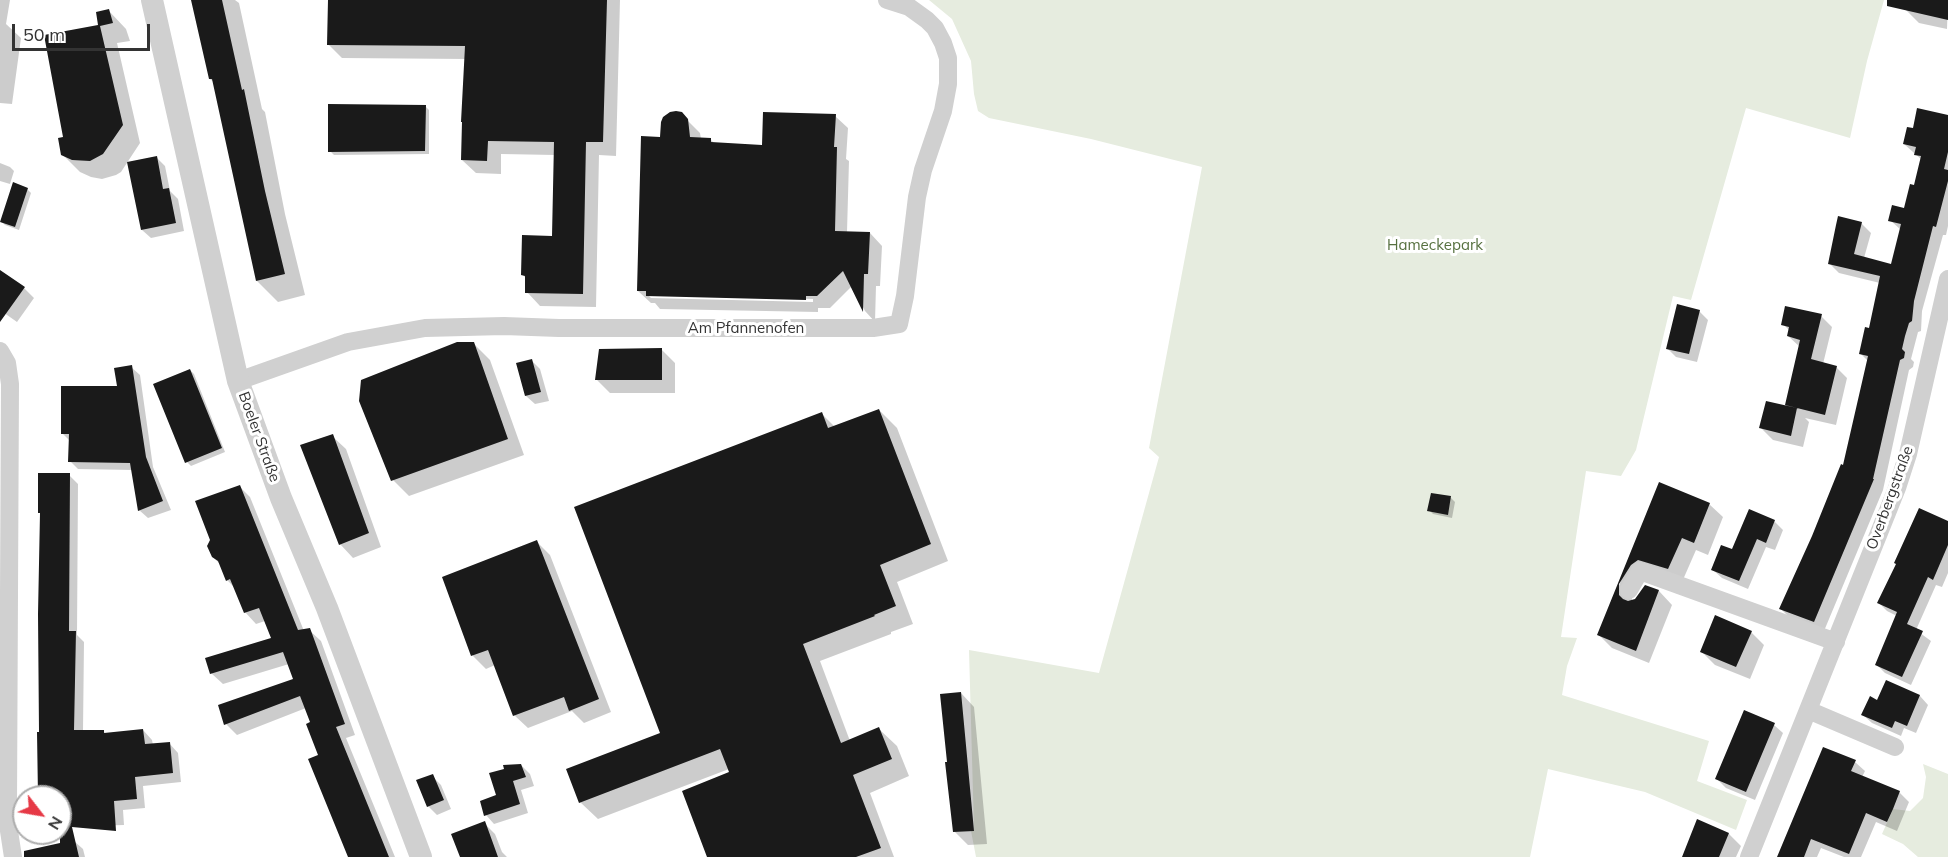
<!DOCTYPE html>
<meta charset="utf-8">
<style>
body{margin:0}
#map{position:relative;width:1948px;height:857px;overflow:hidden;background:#fff;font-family:Mulish,sans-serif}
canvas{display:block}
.north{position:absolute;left:12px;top:785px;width:60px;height:60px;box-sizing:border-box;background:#fff;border:2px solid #adadad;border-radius:50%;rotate:121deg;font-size:16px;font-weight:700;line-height:24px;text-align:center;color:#333}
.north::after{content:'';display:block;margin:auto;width:21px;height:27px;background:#e63946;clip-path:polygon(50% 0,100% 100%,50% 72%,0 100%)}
.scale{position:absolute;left:12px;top:24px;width:138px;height:27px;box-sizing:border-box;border:3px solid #333;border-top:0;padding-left:8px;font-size:18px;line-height:21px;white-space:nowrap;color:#333;-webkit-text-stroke:4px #fff;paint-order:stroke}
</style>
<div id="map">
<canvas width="1948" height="857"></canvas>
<div class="north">N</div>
<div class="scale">50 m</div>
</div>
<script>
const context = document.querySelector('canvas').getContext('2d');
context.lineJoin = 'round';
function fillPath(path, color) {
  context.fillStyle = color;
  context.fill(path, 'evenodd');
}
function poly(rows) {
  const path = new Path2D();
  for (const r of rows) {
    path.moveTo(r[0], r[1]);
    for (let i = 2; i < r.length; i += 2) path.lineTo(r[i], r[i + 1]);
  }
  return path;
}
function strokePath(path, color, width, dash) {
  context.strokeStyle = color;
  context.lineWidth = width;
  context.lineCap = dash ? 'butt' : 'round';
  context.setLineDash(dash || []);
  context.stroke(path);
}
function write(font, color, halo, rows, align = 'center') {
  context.font = font + ' Mulish,sans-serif';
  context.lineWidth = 6;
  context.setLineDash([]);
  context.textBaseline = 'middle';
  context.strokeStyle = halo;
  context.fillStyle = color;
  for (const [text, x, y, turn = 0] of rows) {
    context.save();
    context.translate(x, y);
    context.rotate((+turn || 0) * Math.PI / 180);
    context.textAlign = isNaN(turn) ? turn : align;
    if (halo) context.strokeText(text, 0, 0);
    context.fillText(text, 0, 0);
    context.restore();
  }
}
fillPath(poly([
 [929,0,1884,0,1867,61,1850,138,1746,108,1691,300,1673,296,1636,450,1621,476,1586,471,1561,637,1577,638,1567,666,1562,695,1709,741,1697,781,1747,800,1736,830,1645,792,1548,769,1530,857,976,857,971,831,974,830,969,650,1099,673,1159,457,1149,448,1202,167,1091,139,989,118,978,111,974,94,971,61,952,19],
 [1923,764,1948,774,1948,857,1918,857,1903,844,1882,834,1893,809,1910,811,1923,798,1926,777]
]), '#e6ecdf');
fillPath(poly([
 [0,0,10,0,6,24,21,38,12,104,0,103],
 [193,0,235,0,239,3,262,109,265,112,285,214,305,295,278,302,257,281,215,83,210,79],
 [329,0,620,0,616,156,599,155,596,307,540,306,527,292,527,279,522,274,553,237,555,155,501,154,501,174,476,173,462,160,466,59,342,58,328,44],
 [1908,0,1948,0,1947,29,1919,23,1905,9],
 [109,11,126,29,130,41,117,43,140,143,121,172,116,175,102,179,91,177,80,172,62,154,64,138,100,26],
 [425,106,429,110,429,154,334,155,330,151],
 [681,114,700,133,701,139,710,139,715,144,763,146,835,116,848,128,846,159,849,161,847,232,870,233,882,246,880,286,876,286,875,322,865,311,852,286,830,308,818,308,818,312,660,309,655,303,651,303,638,291,661,138],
 [648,295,813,299,813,302,651,298],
 [1948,116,1948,226,1946,235,1943,235,1922,311,1921,331,1918,332,1911,359,1914,362,1913,367,1909,370,1883,490,1824,631,1790,618,1781,609,1844,467,1868,361,1860,353,1870,329,1880,283,1839,273,1830,264,1861,223,1871,233,1864,258,1892,265,1901,230,1890,220,1905,210,1915,187,1922,160,1904,144,1914,130],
 [156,157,165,166,170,191,178,199,184,231,151,238,142,230],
 [0,163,10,167,14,171,10,184,0,181],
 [27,189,31,193,19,230,5,225,1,221],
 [0,272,24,288,34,298,17,322,0,310],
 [1699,311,1708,320,1697,362,1676,357,1667,348],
 [1821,316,1832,327,1823,364,1836,367,1847,378,1836,425,1805,418,1809,422,1803,447,1773,440,1761,428,1789,408,1786,405,1800,347,1788,336,1790,331,1783,324],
 [473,343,490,360,524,455,409,496,393,480],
 [661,349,675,363,675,393,610,393,597,380],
 [532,361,540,369,549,401,535,404,526,396],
 [131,367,140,375,153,467,171,510,148,518,139,510,133,470,78,469,70,461,70,441,62,433,119,388],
 [190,370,194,374,225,452,191,466,187,462],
 [879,410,897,428,948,561,897,582,913,624,891,632,891,634,820,661,850,741,879,729,897,746,909,776,870,793,894,857,709,857,731,773,729,769,598,819,580,802,662,734,822,414,835,427],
 [332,436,346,449,381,547,353,558,340,544],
 [69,475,78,484,77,635,84,642,83,731,103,731,107,735,143,730,152,740,153,745,169,743,178,753,181,782,143,786,145,808,123,810,124,825,60,827,60,797,39,797,40,733],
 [1660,484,1709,504,1723,517,1708,555,1696,550,1682,582,1644,578,1632,598,1632,602,1636,601,1646,587,1659,591,1672,605,1649,663,1612,648,1599,635],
 [239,486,250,497,304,631,309,630,321,641,355,735,346,738,395,857,350,857,306,708,237,735,226,724,295,680,289,664,223,684,211,673,273,639,265,621,256,624,245,612,235,588,227,580,221,565,213,557],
 [1432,494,1451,498,1455,502,1452,518,1433,514,1429,510],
 [1774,521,1783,530,1775,550,1766,547,1748,589,1722,578,1713,570,1733,551],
 [1948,523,1948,573,1942,587,1936,585,1916,630,1931,641,1911,685,1885,673,1876,664,1897,616,1887,611,1879,603,1898,564],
 [537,542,550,555,611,712,584,723,572,711,528,728,514,715,495,665,486,669,473,656,444,578],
 [1751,632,1764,645,1750,679,1715,665,1701,651],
 [1887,682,1920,696,1928,705,1916,733,1904,728,1901,736,1872,723,1863,715,1878,702],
 [961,693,974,707,987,844,968,845,954,831],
 [1774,725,1783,733,1755,800,1726,788,1717,779],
 [1855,762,1865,771,1862,777,1899,792,1909,802,1897,831,1876,822,1861,857,1844,857,1821,848,1817,857,1778,857],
 [521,765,530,774,534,786,521,790,528,813,494,824,486,815],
 [432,776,441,785,451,809,437,815,428,806],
 [1697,821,1729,834,1741,846,1736,857,1683,857],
 [484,823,495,834,502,852,507,857,461,857],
 [74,841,83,849,85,857,44,857]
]), '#0003');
fillPath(poly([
 [191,0,222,0,242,90,244,89,265,191,285,274,256,281,212,79,209,79],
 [328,0,607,0,603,142,586,142,583,294,525,293,525,276,521,275,522,235,552,236,554,142,488,141,487,161,461,160,462,122,461,122,465,46,327,45],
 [1887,0,1948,0,1948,20,1887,6],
 [109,9,113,23,100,26,123,125,103,154,90,161,72,160,61,155,58,138,63,137,44,35,98,25,96,12],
 [328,104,426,105,425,151,328,152],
 [1917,108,1948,115,1948,152,1944,169,1948,170,1948,181,1936,227,1933,226,1914,301,1912,321,1909,323,1905,336,1902,349,1905,352,1904,358,1900,360,1873,479,1874,479,1814,622,1779,609,1812,536,1841,464,1843,465,1868,356,1859,354,1865,327,1869,328,1880,276,1828,264,1836,225,1838,216,1862,222,1854,254,1891,264,1901,224,1888,221,1892,205,1904,208,1910,184,1914,185,1921,156,1914,155,1916,147,1903,144,1907,127,1913,128],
 [676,111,682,112,688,119,690,137,711,138,711,142,762,145,763,112,836,114,834,147,837,147,835,231,870,232,868,274,864,274,863,312,843,271,817,296,806,296,806,300,646,296,646,291,637,291,641,136,660,137,661,122,663,117,670,112],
 [157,156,163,189,169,188,176,223,141,230,127,162],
 [13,182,28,188,15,227,0,222],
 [0,270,25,287,0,322],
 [1677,304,1700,310,1689,354,1666,349],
 [1785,306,1822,314,1811,359,1837,366,1825,415,1785,405,1800,340,1787,336,1789,327,1781,325],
 [457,342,474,342,508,439,391,481,359,401,361,380],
 [662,348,662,380,595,380,599,349],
 [532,359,541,392,525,396,516,363],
 [132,365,146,457,163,501,138,511,130,463,68,462,69,434,61,434,61,386,117,386,114,368],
 [190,369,222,448,185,463,153,384],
 [1766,401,1797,408,1791,436,1759,428],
 [879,409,931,544,880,565,896,606,874,615,875,616,803,644,841,743,879,727,892,759,853,775,881,848,856,857,707,857,682,791,729,772,720,749,579,803,566,769,660,733,574,507,822,412,828,428],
 [333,434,369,533,339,545,300,445],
 [38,473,70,473,69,631,76,631,74,730,104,730,104,733,143,729,145,744,170,742,173,773,135,777,137,799,114,801,116,831,72,827,79,857,24,857,24,851,60,843,60,797,38,797,37,732,39,732,38,614,40,513,38,513],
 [1659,482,1710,503,1694,543,1682,538,1668,569,1638,560,1631,565,1619,584,1619,595,1623,599,1628,601,1635,599,1645,585,1659,590,1636,651,1597,635],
 [240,485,298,630,310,628,345,724,336,727,389,857,348,857,308,759,318,755,306,724,310,722,300,696,224,725,218,705,293,679,283,652,210,674,205,658,271,638,259,608,244,613,230,579,226,581,218,561,212,557,207,546,210,540,195,501],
 [1431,493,1451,496,1448,515,1427,511],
 [1919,508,1948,521,1948,545,1933,580,1928,577,1907,624,1923,631,1902,677,1875,665,1897,612,1877,603,1896,564,1894,563],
 [1749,509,1775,520,1766,543,1757,539,1739,581,1711,570,1721,545,1732,549],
 [537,540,599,699,569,711,564,697,513,716,488,650,471,656,442,577],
 [1715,615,1752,631,1736,667,1700,652],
 [1886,680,1920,695,1907,726,1895,721,1892,728,1861,715,1870,696,1877,700],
 [961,692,974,831,953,832,945,762,947,762,940,694],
 [1744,710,1775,723,1746,792,1715,779],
 [1823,747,1856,760,1851,771,1900,791,1893,809,1887,822,1866,813,1849,854,1811,839,1804,857,1777,857],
 [521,764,526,777,513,781,520,804,484,816,480,801,496,795,489,773,504,769,503,765],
 [433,774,444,800,427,807,416,780],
 [1697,819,1729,833,1719,857,1682,857],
 [485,821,498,857,460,857,451,834]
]), '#1a1a1a');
strokePath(poly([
 [0,351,7,363,10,384,8,803,9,831,13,857],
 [238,381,348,342,425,328,504,326,559,328,873,328,899,324,905,296,917,197,923,170,943,111,948,84,948,58,943,43,935,28,927,20,909,7,887,0],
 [1629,590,1640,571,1836,642],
 [1808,710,1895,747],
 [1749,857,1897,488,1908,454,1948,279]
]), '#d0d0d0', 18);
strokePath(poly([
 [152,0,238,381,281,498,327,608,421,857]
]), '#d0d0d0', 22);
write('15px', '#56703f', '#fff', [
 ["Hameckepark",1435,245]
]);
write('15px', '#333', '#fff', [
 ["Am Pfannenofen",746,328],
 ["Boeler Straße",259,437,70],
 ["Overbergstraße",1890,498,-70]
]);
</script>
